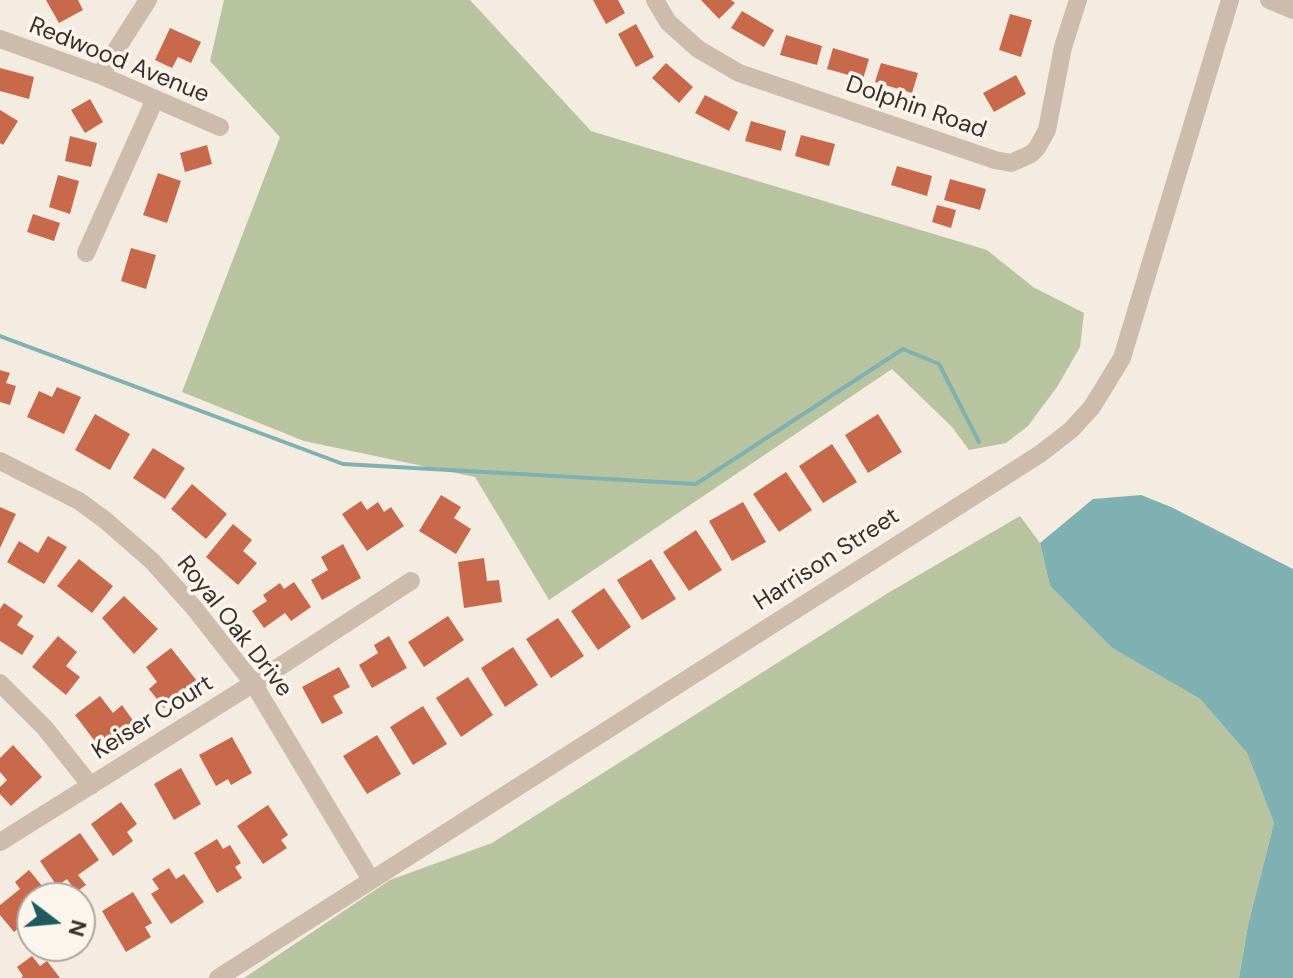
<!DOCTYPE html>
<style>
body{margin:0}
#map{position:relative;width:1293px;height:978px;overflow:hidden;background:#f4ebe1;font-family:"DM Sans",sans-serif}
canvas{display:block}
.north{position:absolute;left:16px;top:882px;width:80px;height:80px;box-sizing:border-box;background:#fbf5ee;border:2px solid #aea6a0;border-radius:50%;rotate:106deg;font-size:22px;font-weight:700;line-height:32px;text-align:center;color:#3b302b}
.north::after{content:'';display:block;margin:auto;width:28px;height:36px;background:#1f5a5e;clip-path:polygon(50% 0,100% 100%,50% 72%,0 100%)}
</style>
<div id="map">
<canvas width="1293" height="978"></canvas>
<div class="north">N</div>
</div>
<script>
const context = document.querySelector('canvas').getContext('2d');
context.lineJoin = 'round';
function fillPath(path, color) {
  context.fillStyle = color;
  context.fill(path, 'evenodd');
}
function poly(rows) {
  const path = new Path2D();
  for (const r of rows) {
    path.moveTo(r[0], r[1]);
    for (let i = 2; i < r.length; i += 2) path.lineTo(r[i], r[i + 1]);
  }
  return path;
}
function strokePath(path, color, width, dash) {
  context.strokeStyle = color;
  context.lineWidth = width;
  context.lineCap = dash ? 'butt' : 'round';
  context.setLineDash(dash || []);
  context.stroke(path);
}
function write(font, color, halo, rows, align = 'center') {
  context.font = font + ' "DM Sans",sans-serif';
  context.lineWidth = 7;
  context.setLineDash([]);
  context.textBaseline = 'middle';
  context.strokeStyle = halo;
  context.fillStyle = color;
  for (const [text, x, y, turn = 0] of rows) {
    context.save();
    context.translate(x, y);
    context.rotate((+turn || 0) * Math.PI / 180);
    context.textAlign = isNaN(turn) ? turn : align;
    if (halo) context.strokeText(text, 0, 0);
    context.fillText(text, 0, 0);
    context.restore();
  }
}
fillPath(poly([
 [224,0,470,0,591,131,987,250,1033,287,1084,313,1080,347,1057,387,1028,426,1006,443,969,450,952,427,892,369,549,600,475,477,304,441,182,392,280,137,210,61],
 [1020,516,1040,543,1050,586,1112,648,1200,699,1247,753,1274,823,1248,925,1239,978,244,978,390,880,492,843,888,593]
]), '#b8c4a0');
fillPath(poly([
 [1141,495,1171,507,1293,569,1293,978,1239,978,1248,925,1274,823,1247,753,1200,699,1112,648,1050,586,1040,543,1093,499]
]), '#7fb0b2');
strokePath(poly([
 [0,336,343,464,696,484,903,349,939,364,979,442]
]), '#7fb0b2', 4);
fillPath(poly([
 [46,0,78,0,83,10,59,23],
 [593,0,618,0,625,13,606,24],
 [701,0,731,0,735,3,719,19],
 [742,11,774,30,764,47,731,28],
 [1010,14,1032,20,1021,57,999,50],
 [636,24,654,57,636,67,618,34],
 [170,28,201,42,191,63,178,57,172,68,155,60],
 [786,35,822,46,817,65,780,55],
 [833,48,869,59,863,79,827,69],
 [666,63,693,87,679,103,652,78],
 [881,63,918,73,912,93,875,82],
 [0,68,34,77,29,99,0,91],
 [1016,75,1026,94,994,112,983,93],
 [705,95,738,112,729,131,695,113],
 [90,99,103,122,85,133,71,110],
 [0,110,18,121,3,145,0,143],
 [751,121,786,131,781,151,745,141],
 [801,135,835,144,829,166,795,156],
 [70,136,97,143,91,167,65,161],
 [207,145,212,164,185,172,180,153],
 [897,166,932,176,927,196,891,185],
 [158,173,181,181,167,223,143,215],
 [58,175,79,181,70,214,49,207],
 [950,179,986,189,980,210,944,200],
 [937,205,956,210,951,228,932,222],
 [33,214,60,223,54,241,27,232],
 [131,248,156,255,146,289,121,281],
 [0,370,10,373,6,383,16,386,10,405,0,402],
 [57,387,81,397,64,434,27,417,39,391,52,397],
 [95,414,130,434,110,470,75,450],
 [878,414,902,452,868,473,845,435],
 [832,444,857,482,823,503,799,466],
 [153,448,185,468,165,499,133,478],
 [786,472,812,510,779,532,753,494],
 [192,484,227,514,206,539,171,509],
 [441,495,461,507,454,518,471,529,456,554,419,531],
 [361,501,367,510,378,502,384,512,391,507,404,526,367,551,342,514],
 [743,502,766,542,732,561,709,521],
 [0,507,16,514,0,548],
 [233,524,252,540,243,551,257,563,238,585,206,557],
 [696,530,722,570,689,591,663,552],
 [48,536,67,547,44,584,7,562,19,541,38,553],
 [343,544,361,578,322,600,311,580,328,570,321,557],
 [484,558,487,581,499,580,502,602,464,608,458,562],
 [79,559,113,586,92,613,57,586],
 [651,559,676,599,642,620,617,580],
 [294,582,311,607,291,621,285,613,264,628,252,611,267,601,263,595,280,583,284,589],
 [604,588,631,627,598,650,571,611],
 [124,596,158,629,134,654,102,618],
 [4,603,23,616,17,625,34,636,22,655,0,641,0,609],
 [448,616,464,640,424,667,408,642],
 [558,618,584,656,551,678,526,639],
 [58,636,77,652,66,666,80,677,66,695,32,667],
 [389,636,407,668,372,688,359,665,378,653,374,645],
 [513,647,538,685,505,707,481,668],
 [171,648,197,681,164,708,149,689,157,682,146,667],
 [339,667,350,687,333,696,343,713,322,724,302,687],
 [468,677,493,715,461,737,436,698],
 [100,696,113,713,122,705,134,722,100,748,75,715],
 [423,706,447,744,413,765,390,727],
 [377,735,401,774,367,794,343,756],
 [232,737,252,773,231,785,228,779,216,786,199,755],
 [13,745,42,777,11,806,0,794,0,787,7,780,0,772,0,758],
 [181,768,201,804,174,820,154,784],
 [121,802,137,824,127,832,133,841,113,856,91,824],
 [268,805,288,835,281,840,287,848,263,864,237,826],
 [80,833,99,860,78,875,86,885,76,892,67,879,57,886,40,861],
 [217,839,223,849,230,845,241,863,235,867,242,878,217,893,194,853],
 [169,868,176,879,184,874,204,902,171,924,151,894,159,889,152,879],
 [29,870,52,898,32,898,32,917,14,932,0,915,0,905,20,889,15,882],
 [133,892,152,923,145,927,151,937,126,952,102,911],
 [32,956,40,966,47,961,60,978,21,978,23,976,17,967]
]), '#c8694b');
strokePath(poly([
 [655,0,668,22,698,49,739,73,995,160,1011,163,1031,154,1037,148,1047,130,1063,47,1078,0],
 [1269,0,1293,10],
 [0,39,100,75,220,127],
 [100,75,148,0],
 [86,253,155,99],
 [0,461,79,501,105,520,152,561,195,609,253,683,371,880],
 [0,683,44,727,91,786],
 [0,842,273,671,411,581],
 [218,978,1040,454,1071,430,1092,407,1122,358,1230,0]
]), '#cdbbac', 18);
write('24px', '#3b302b', '#fbf5ee', [
 ["Redwood Avenue",119,61,22],
 ["Dolphin Road",916,108,19],
 ["Harrison Street",827,560,-33],
 ["Royal Oak Drive",234,627,52],
 ["Keiser Court",153,718,-32]
]);
</script>
